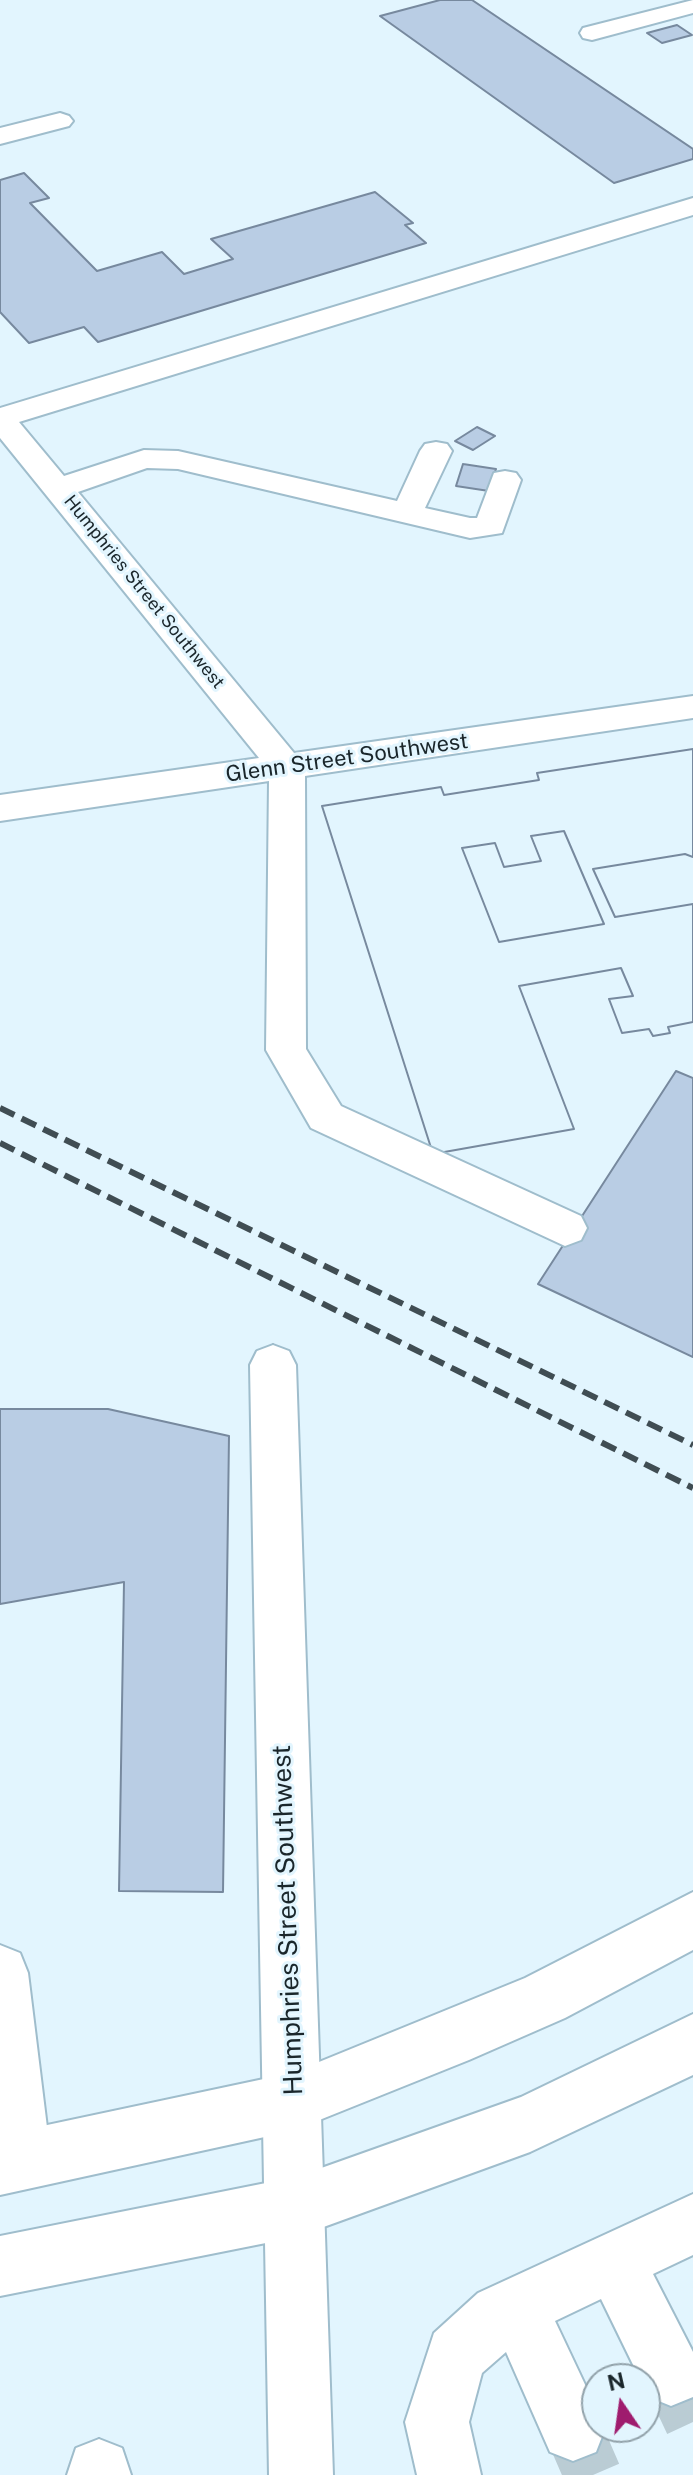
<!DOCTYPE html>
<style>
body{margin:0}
#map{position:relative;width:693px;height:2475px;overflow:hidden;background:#e2f5fe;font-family:"Public Sans",sans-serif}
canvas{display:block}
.north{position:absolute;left:581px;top:2363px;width:80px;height:80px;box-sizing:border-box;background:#e2f5fe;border:2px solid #92a2aa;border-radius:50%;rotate:347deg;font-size:22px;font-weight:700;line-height:32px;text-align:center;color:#1a262b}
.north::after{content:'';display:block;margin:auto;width:28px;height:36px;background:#9f1c6e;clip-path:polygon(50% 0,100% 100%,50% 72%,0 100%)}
</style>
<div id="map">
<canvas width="693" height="2475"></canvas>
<div class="north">N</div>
</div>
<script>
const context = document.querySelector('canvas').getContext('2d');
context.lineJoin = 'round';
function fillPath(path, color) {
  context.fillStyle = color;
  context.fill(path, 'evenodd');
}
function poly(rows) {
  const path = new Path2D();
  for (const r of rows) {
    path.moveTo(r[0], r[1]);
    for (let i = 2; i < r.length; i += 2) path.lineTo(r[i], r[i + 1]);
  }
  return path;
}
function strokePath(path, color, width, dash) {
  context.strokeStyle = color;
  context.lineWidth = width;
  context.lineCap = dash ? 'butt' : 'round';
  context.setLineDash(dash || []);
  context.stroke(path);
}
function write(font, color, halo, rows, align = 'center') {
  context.font = font + ' "Public Sans",sans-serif';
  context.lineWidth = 6;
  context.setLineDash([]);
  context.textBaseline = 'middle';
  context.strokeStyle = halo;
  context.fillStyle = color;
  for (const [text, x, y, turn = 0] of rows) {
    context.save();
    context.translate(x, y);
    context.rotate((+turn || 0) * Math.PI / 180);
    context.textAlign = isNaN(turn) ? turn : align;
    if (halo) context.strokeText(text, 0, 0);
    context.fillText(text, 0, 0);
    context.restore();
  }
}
const building = poly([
 [440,0,472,0,693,149,693,159,614,183,380,16,440,0],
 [677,25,692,35,662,43,647,33,677,25],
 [24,173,49,198,30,203,97,271,162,252,184,274,233,259,211,239,375,192,413,223,405,225,426,243,98,342,84,327,29,343,0,312,0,180,24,173],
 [477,427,495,436,473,450,455,441,477,427],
 [463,464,496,469,489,491,456,486,463,464],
 [693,749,693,857,685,854,593,869,615,917,693,904,693,1022,668,1027,670,1033,653,1036,649,1029,622,1033,609,999,633,996,621,968,519,986,574,1129,433,1154,322,806,441,787,444,795,539,780,537,773,693,749],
 [564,831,604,924,499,942,462,848,495,843,504,867,541,861,531,836,564,831],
 [693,749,693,857,685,854,593,869,615,917,693,904,693,1022,668,1027,670,1033,653,1036,649,1029,622,1033,609,999,633,996,621,968,519,986,574,1129,433,1154,322,806,441,787,444,795,539,780,537,773,693,749],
 [564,831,604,924,499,942,462,848,495,843,504,867,541,861,531,836,564,831],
 [676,1071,693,1078,693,1357,538,1284,676,1071],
 [0,1409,108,1409,229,1436,223,1892,119,1891,124,1582,0,1604,0,1409]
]);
fillPath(building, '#b9cde4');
strokePath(building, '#77899e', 2);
strokePath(poly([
 [671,2375,693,2422],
 [573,2429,593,2475]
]), '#baccd4', 57, [57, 28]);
const minor = poly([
 [693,0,693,13,592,40,583,38,580,33,583,28,693,0],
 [60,113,69,116,73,121,69,126,0,144,0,128,60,113],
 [693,198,693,215,19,422,64,476,144,450,178,451,397,501,420,451,425,444,436,442,447,444,452,451,425,508,470,518,477,518,494,473,505,471,516,473,521,480,502,533,470,538,178,469,147,468,78,492,294,753,693,696,693,718,305,776,306,1049,341,1106,581,1216,587,1228,581,1240,565,1246,311,1128,266,1050,269,781,0,821,0,795,259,758,0,438,0,408,693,198],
 [273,1345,289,1351,296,1365,333,2475,269,2475,250,1365,257,1351,273,1345],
 [0,1945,20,1953,28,1973,51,2160,42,2181,21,2190,0,2181,0,1945],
 [693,2194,693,2255,653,2274,693,2352,693,2397,671,2406,649,2397,645,2379,640,2379,601,2299,555,2321,597,2410,597,2427,605,2429,596,2452,573,2461,550,2452,506,2352,482,2373,469,2422,481,2475,417,2475,405,2422,434,2333,478,2293,693,2194],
 [99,2439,122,2448,131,2475,67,2475,76,2448,99,2439]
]);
const major = poly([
 [693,1892,693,1950,565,2018,469,2060,292,2131,0,2195,0,2135,292,2073,525,1978,693,1892],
 [693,2014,693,2075,530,2152,296,2237,0,2296,0,2236,296,2177,521,2097,693,2014]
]);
strokePath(minor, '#9fbdcc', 4);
strokePath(major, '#9fbdcc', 4);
fillPath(minor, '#fff');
fillPath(major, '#fff');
strokePath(poly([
 [0,1108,693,1445],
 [0,1143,693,1488]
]), '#404d53', 6, [16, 8]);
write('18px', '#1a262b', '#e2f5fe', [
 ["Humphries Street Southwest",144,592,51]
]);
write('22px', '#1a262b', '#e2f5fe', [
 ["Glenn Street Southwest",347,758,-8]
]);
write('26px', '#1a262b', '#e2f5fe', [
 ["Humphries Street Southwest",288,1920,-92]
]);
</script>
